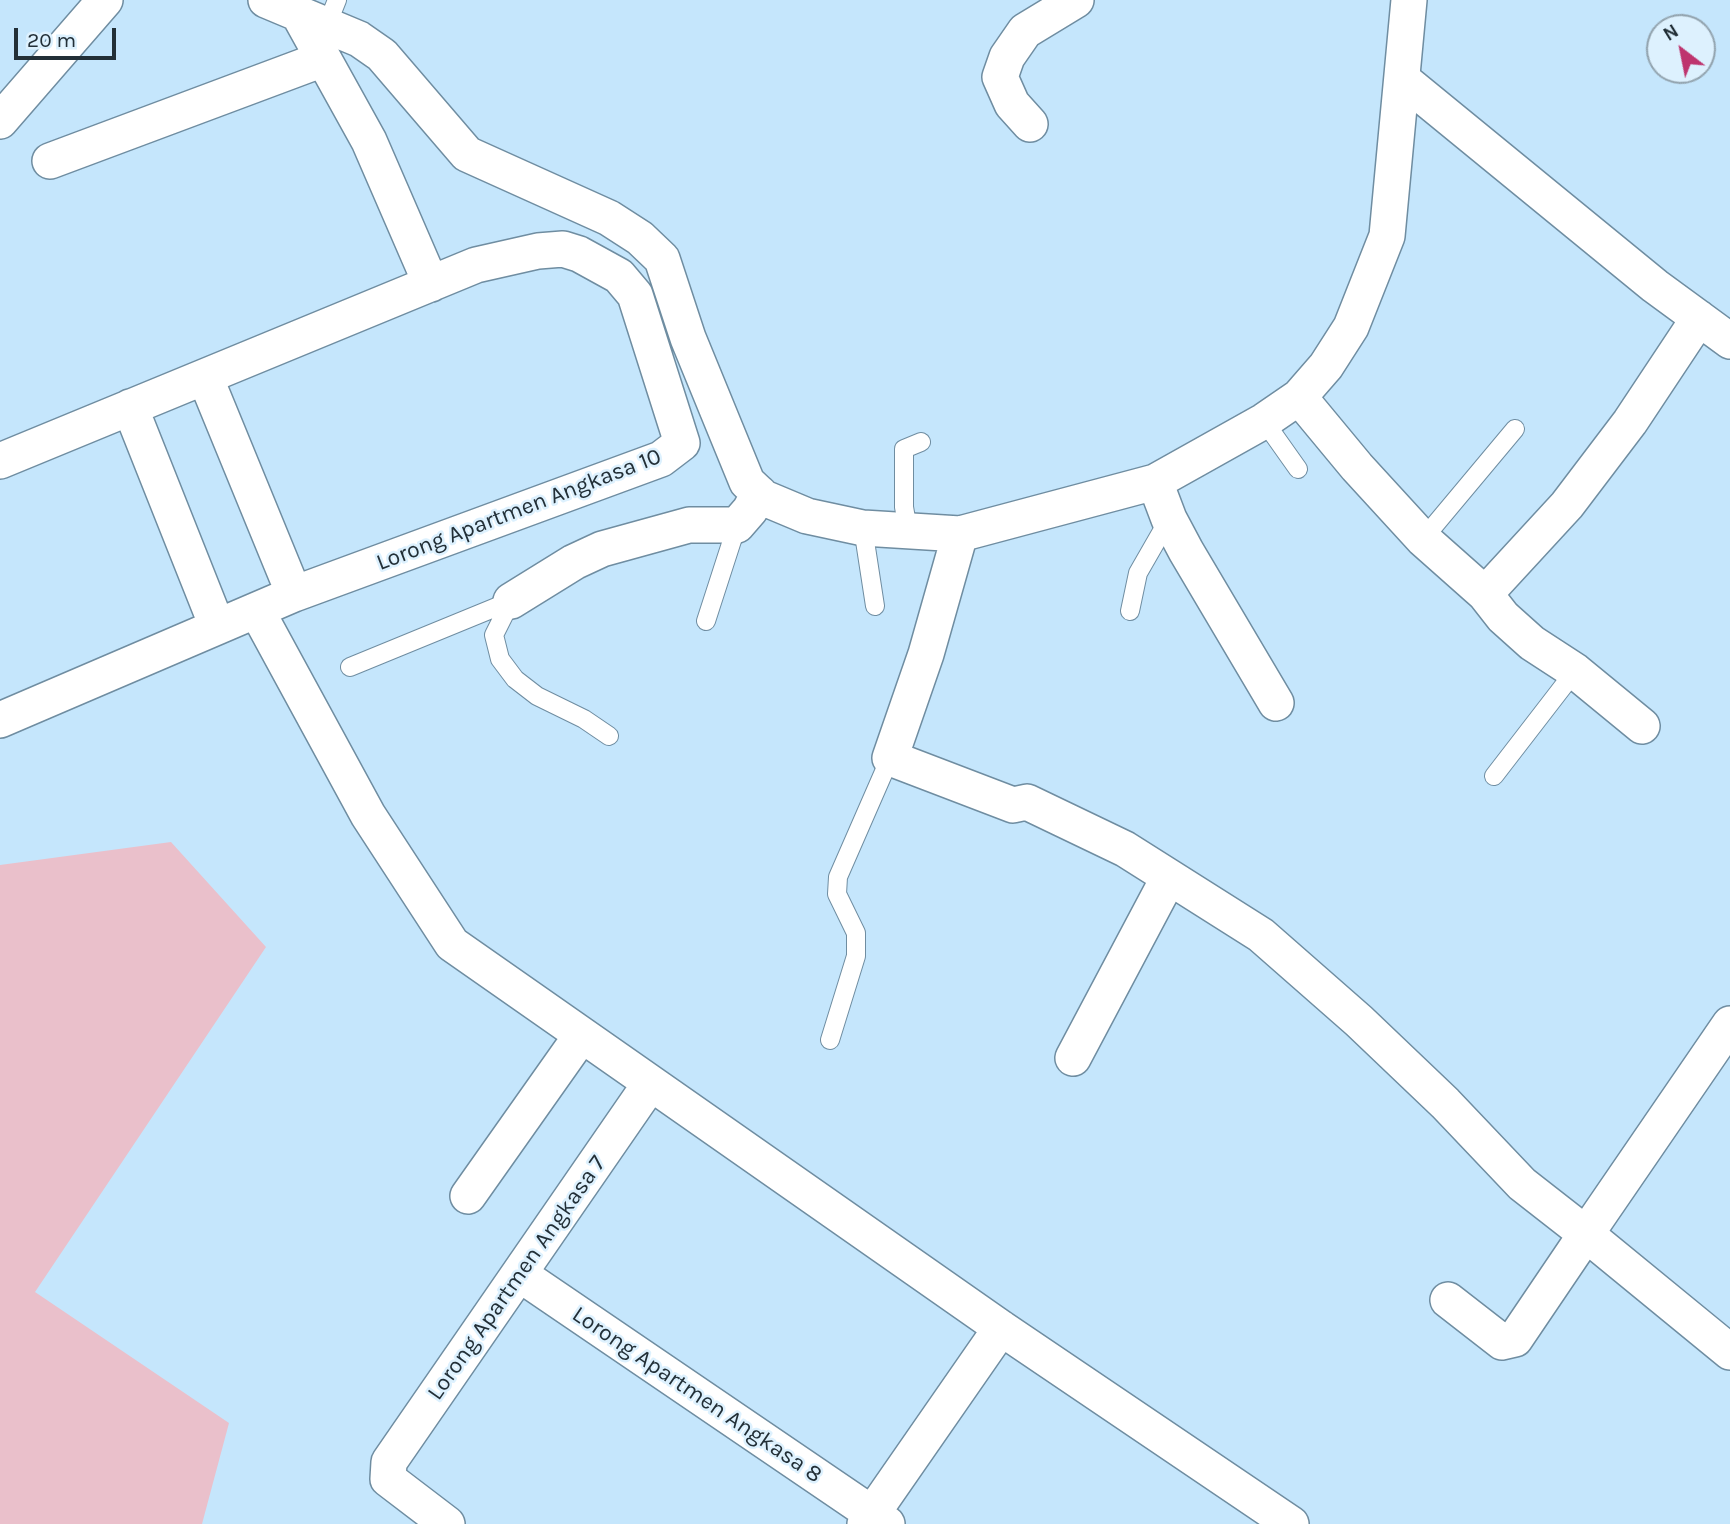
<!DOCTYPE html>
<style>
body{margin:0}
#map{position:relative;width:1730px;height:1524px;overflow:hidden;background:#c5e6fc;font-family:Karla,sans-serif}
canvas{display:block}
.north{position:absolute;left:1646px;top:14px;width:70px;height:70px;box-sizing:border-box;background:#ddf1fe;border:2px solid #92a3ae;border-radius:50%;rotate:328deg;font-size:19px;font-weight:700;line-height:28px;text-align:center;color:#222f37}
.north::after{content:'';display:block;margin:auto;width:24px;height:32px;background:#be346e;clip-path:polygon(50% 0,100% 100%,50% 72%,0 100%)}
.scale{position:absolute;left:14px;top:28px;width:102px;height:32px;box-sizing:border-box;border:4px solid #222f37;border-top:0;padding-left:9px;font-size:21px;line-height:24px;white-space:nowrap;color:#222f37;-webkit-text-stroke:5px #ddf1fe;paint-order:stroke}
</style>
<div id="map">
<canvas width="1730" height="1524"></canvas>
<div class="north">N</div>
<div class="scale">20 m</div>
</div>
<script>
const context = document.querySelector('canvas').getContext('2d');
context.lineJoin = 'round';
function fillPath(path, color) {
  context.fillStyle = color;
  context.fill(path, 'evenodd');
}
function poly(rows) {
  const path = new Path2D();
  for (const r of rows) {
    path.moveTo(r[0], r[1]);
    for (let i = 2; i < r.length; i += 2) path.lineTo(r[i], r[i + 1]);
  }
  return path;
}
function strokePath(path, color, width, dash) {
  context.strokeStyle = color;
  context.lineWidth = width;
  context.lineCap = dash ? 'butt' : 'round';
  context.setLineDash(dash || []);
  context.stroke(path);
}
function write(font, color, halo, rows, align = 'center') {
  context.font = font + ' Karla,sans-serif';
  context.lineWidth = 5;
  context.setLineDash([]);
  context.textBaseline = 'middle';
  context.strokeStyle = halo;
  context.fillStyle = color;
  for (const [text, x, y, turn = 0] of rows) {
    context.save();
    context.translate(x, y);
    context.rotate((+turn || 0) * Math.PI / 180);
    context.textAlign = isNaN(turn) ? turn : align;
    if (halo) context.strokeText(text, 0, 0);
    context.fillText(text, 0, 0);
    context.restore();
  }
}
fillPath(poly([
 [171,842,266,947,35,1292,229,1423,202,1524,0,1524,0,865]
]), '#eac0cb');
const service = poly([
 [327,25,337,0],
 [1264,421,1298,469],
 [863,528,875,606],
 [908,530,904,507,904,449,921,442],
 [1423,539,1515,429],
 [511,601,494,635,500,659,515,679,537,696,584,719,609,736],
 [1130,611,1138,573,1169,519],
 [706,621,737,525],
 [350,667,511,601],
 [1494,776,1575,671],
 [830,1040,856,956,856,933,837,894,838,877,890,758]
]);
const minor = poly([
 [266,0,359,39,382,55,467,154,609,218,640,238,662,259,688,338,747,482,764,498,807,516,863,528,960,534,1155,482,1264,421,1299,397,1326,366,1351,327,1387,236,1409,0],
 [297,11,369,141,431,284],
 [1402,79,1655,286,1730,341],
 [0,121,105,0],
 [1030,124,1012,104,1000,77,1007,57,1025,31,1076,0],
 [50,161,323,59],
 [205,377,294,594],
 [1299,397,1357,467,1423,539,1485,594,1503,617,1532,643,1575,671,1642,726],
 [130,407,217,626],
 [0,461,476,265,538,251,563,249,579,254,619,276,635,295,682,443,661,459,294,594,0,720],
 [1155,482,1169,519,1186,551,1276,703],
 [960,534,926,654,890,758,1013,805,1027,802,1125,849,1261,935,1359,1021,1445,1103,1522,1184,1586,1234,1515,1339,1502,1342,1448,1300],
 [1485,594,1567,505,1630,422,1699,318],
 [511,601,574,562,602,549,689,525,737,525,750,510,759,493],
 [257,611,368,815,452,944,1001,1328,1291,1524],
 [1730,1024,1586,1234,1730,1352],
 [1073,1058,1169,877],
 [468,1196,581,1036],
 [521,1275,887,1524],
 [447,1524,388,1479,389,1462,650,1084],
 [865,1524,1001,1328]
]);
strokePath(service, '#6f8da1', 20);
strokePath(minor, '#6f8da1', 38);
strokePath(service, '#fff', 18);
strokePath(minor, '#fff', 35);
write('23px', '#222f37', '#ddf1fe', [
 ["Lorong Apartmen Angkasa 10",519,510,-21],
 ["Lorong Apartmen Angkasa 7",517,1278,-55],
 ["Lorong Apartmen Angkasa 8",697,1395,34]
]);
</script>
